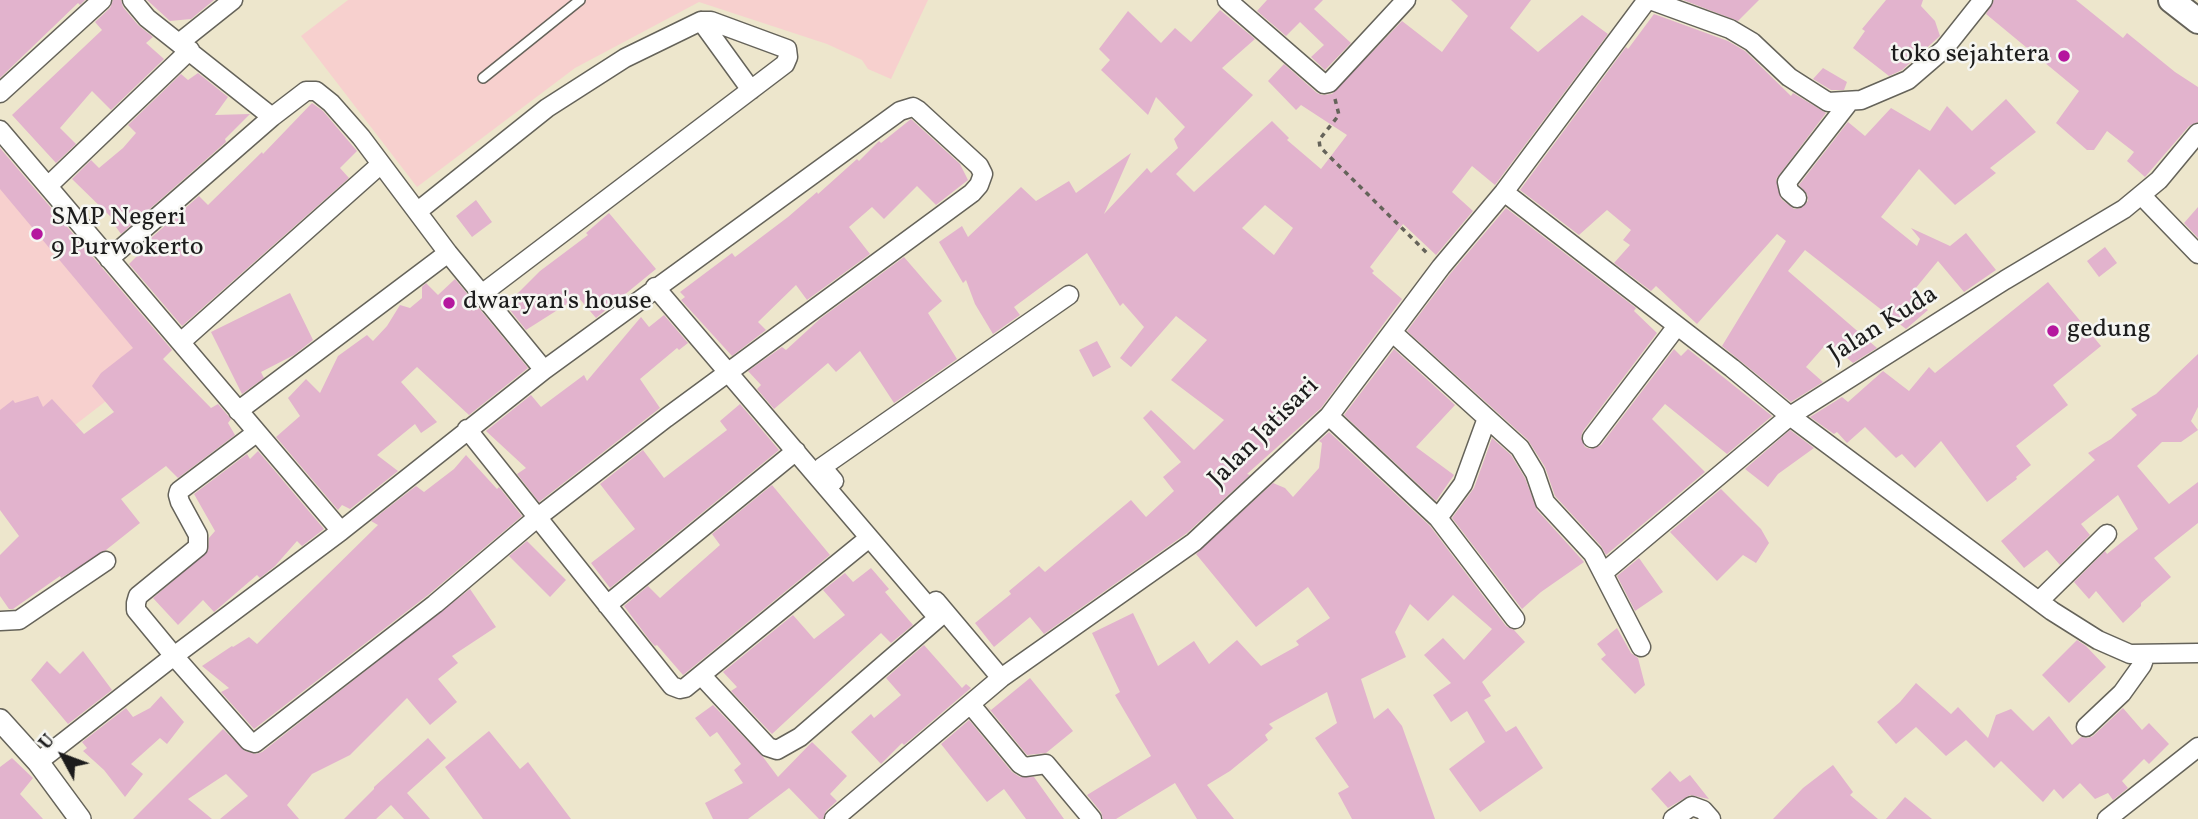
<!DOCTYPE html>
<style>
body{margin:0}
#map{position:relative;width:2198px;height:819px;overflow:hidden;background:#ede6cc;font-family:Vollkorn,serif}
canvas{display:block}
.north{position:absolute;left:28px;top:721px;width:70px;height:70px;-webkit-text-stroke:5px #f6f6f2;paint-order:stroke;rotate:311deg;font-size:19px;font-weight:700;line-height:28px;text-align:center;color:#1c1c1c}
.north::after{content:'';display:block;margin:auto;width:24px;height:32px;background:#1c1c1c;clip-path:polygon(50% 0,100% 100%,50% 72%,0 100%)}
</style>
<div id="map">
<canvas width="2198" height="819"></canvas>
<div class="north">U</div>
</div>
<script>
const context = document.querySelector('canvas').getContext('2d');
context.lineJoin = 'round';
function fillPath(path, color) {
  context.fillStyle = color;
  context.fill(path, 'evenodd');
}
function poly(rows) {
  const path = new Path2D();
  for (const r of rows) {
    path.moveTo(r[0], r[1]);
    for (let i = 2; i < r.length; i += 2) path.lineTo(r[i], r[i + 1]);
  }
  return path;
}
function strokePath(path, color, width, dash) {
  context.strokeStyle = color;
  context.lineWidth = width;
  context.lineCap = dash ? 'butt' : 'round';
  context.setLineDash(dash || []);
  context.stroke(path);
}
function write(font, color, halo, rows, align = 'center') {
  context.font = font + ' Vollkorn,serif';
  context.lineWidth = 5;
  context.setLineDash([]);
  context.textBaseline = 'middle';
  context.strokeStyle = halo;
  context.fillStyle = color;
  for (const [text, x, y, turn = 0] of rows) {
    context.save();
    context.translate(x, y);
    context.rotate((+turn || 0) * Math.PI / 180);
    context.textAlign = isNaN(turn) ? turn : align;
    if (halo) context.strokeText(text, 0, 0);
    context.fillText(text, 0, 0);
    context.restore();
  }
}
fillPath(poly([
 [348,0,928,0,891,79,868,69,862,60,827,44,699,2,575,68,417,187,301,36],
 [0,148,172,350,0,483]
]), '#f7d0ce');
fillPath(poly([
 [0,0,85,0,80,5,78,3,0,78],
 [113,0,121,0,123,7,138,25,153,37,146,43,164,59,111,110,92,91,60,128,76,144,56,163,12,115,102,30,95,22,110,8],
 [147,0,214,0,191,19,170,21],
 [1267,0,1323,0,1314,9,1351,43,1325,70,1311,57,1324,45,1300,22,1286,36,1257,11],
 [1451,0,1531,0,1510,28,1538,52,1582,15,1608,34,1495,185,1472,166,1452,192,1473,211,1436,255,1403,224,1370,267,1374,271,1372,273,1402,299,1321,408,1247,474,1250,475,1187,533,1044,634,1030,617,994,647,975,623,1011,594,1009,591,1039,566,1045,572,1131,500,1146,517,1174,491,1163,477,1181,462,1143,418,1151,410,1194,450,1224,420,1171,380,1207,340,1176,316,1131,367,1120,358,1144,327,1123,303,1120,306,1087,253,1014,307,1020,315,993,334,975,304,966,280,963,283,939,242,962,226,968,237,1021,187,1036,201,1069,181,1076,193,1131,153,1104,214,1147,168,1151,173,1178,148,1174,139,1185,127,1156,97,1148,115,1101,70,1110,60,1099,49,1128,11,1161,43,1175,28,1191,42,1220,10,1255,39,1222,68,1253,95,1176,174,1194,192,1272,121,1289,138,1287,140,1321,169,1347,135,1301,105,1296,110,1268,81,1284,64,1317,93,1322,95,1332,94,1402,21,1442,52,1468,16],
 [1265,205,1293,228,1274,255,1242,228],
 [1683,0,1759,0,1738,21],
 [1886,0,1923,0,1921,6,1935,21,1940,36,1902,70,1889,76,1853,48,1865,31,1862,29],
 [1994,0,2076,0,2123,38,2127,33,2175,72,2198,87,2198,122,2189,126,2145,177,2127,161,2134,152,2107,131,2094,150,2087,150,2056,123,2079,91,1986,14],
 [1654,14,1728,41,1745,51,1791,96,1793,93,1826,113,1776,179,1781,199,1794,209,1801,208,1808,201,1807,194,1799,185,1848,122,1865,136,1891,108,1930,131,1947,106,1972,131,2006,99,2036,132,1990,168,1996,173,1955,205,1919,169,1881,217,1917,246,1920,239,1911,228,1950,246,1966,233,1996,270,1964,292,1938,261,1910,295,1928,310,1906,329,1805,250,1788,271,1877,348,1853,363,1828,342,1806,367,1823,382,1791,402,1722,346,1786,241,1777,234,1697,324,1656,286,1651,291,1614,263,1630,245,1623,240,1631,230,1607,210,1579,235,1520,190,1626,47,1628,49],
 [1823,68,1847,82,1844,90,1831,90,1813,79],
 [198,73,228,97,215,115,250,114,225,139,226,142,121,234,111,220,112,218,72,179,91,160,99,168,123,148,136,133,128,125,181,74,188,80],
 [312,103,323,111,357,151,340,168,349,178,182,326,129,264,138,255,135,252,199,196,208,205,262,152,263,154],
 [911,119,960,164,968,180,936,205,917,186,884,219,872,207,849,227,870,254,807,300,796,285,758,322,766,330,732,356,681,300,685,297,680,292,732,253,735,257,788,217,817,192,818,194,857,159,859,161,879,141,881,143],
 [0,148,172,350,163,359,211,408,218,404,231,419,228,423,235,435,178,478,166,466,121,499,140,523,106,550,61,578,60,576,13,609,9,609,0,596,0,555,19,536,0,510,0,410,13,400,15,403,38,396,43,407,52,399,84,434,114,412,92,386,101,373,133,348,0,189],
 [476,200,492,222,472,237,456,216],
 [2198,207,2198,238,2184,223],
 [1506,208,1636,308,1634,311,1657,333,1583,431,1581,437,1585,447,1591,449,1601,445,1674,349,1681,356,1688,349,1772,416,1727,454,1665,404,1652,419,1705,472,1606,555,1601,546,1555,496,1545,467,1528,440,1407,331,1450,274],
 [609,213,656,269,596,318,578,297,526,330,506,305,540,271,588,235,586,233],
 [2105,247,2117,263,2099,277,2087,261],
 [904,257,942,301,928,313,957,359,894,403,860,351,836,372,828,363,774,409,757,389,761,385,748,371,782,347,786,350,821,318],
 [455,279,528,368,469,415,417,367,401,382,437,422,421,433,415,424,377,455,398,471,350,509,342,505,338,510,276,437,300,416,288,398,306,379,320,393,338,356,367,335,373,341,387,326,400,305,410,308,422,298,422,287,426,283,438,295],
 [2048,282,2101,346,2053,385,2068,405,2016,446,2031,465,2016,477,2017,479,1987,502,1941,441,1915,468,1902,454,1896,458,1865,427,1847,443,1837,432,1834,434,1810,417,1842,397,1848,402,1883,371,1909,391,1929,367,1935,373],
 [290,293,313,340,294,355,261,372,264,378,242,394,211,332],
 [664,315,688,343,679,350,677,348,640,379,660,408,539,502,517,474,526,468,486,431,531,395,541,407,584,375,587,381,641,317,649,327],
 [1097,341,1111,367,1093,377,1079,350],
 [1394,349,1455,405,1416,447,1454,475,1436,501,1344,415],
 [2198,354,2198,407,2191,421,2198,430,2181,442,2162,442,2137,466,2169,504,2198,482,2198,523,2154,558,2171,577,2141,603,2141,606,2123,623,2096,591,2089,599,2074,582,2105,551,2107,554,2138,529,2118,495,2081,524,2090,535,2060,565,2047,550,2024,568,2001,541,2095,460,2088,453,2111,439,2137,415,2131,409,2156,394],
 [740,404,779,450,610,588,591,563,635,529,600,484,643,450,664,478,727,430,720,421],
 [1790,430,1814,448,1778,474,1768,487,1745,469],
 [1329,432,1430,526,1506,626,1514,630,1525,642,1482,682,1491,696,1484,700,1506,732,1516,726,1543,768,1480,812,1449,769,1485,742,1467,711,1451,722,1433,695,1451,683,1424,655,1443,638,1464,660,1492,629,1453,595,1428,621,1410,604,1395,632,1406,657,1361,679,1374,719,1388,708,1402,726,1435,819,1352,819,1338,793,1349,787,1315,738,1337,723,1327,692,1269,724,1273,728,1265,735,1268,740,1230,771,1207,785,1234,819,1197,819,1175,783,1116,819,1103,819,1101,812,1087,795,1151,756,1115,695,1120,692,1092,633,1133,613,1158,666,1194,641,1209,664,1237,640,1261,666,1299,645,1296,641,1330,618,1308,587,1256,627,1196,554,1273,483,1285,488,1293,497,1319,468,1322,443,1319,441],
 [1492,438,1511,455,1525,478,1537,510,1584,562,1541,592,1522,609,1452,518,1474,488],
 [258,451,324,529,302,546,297,541,275,566,260,578,257,575,214,612,203,600,178,625,153,598,208,551,209,538,215,531,194,494,247,454,250,459],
 [466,455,497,489,499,487,522,516,428,595,254,729,221,692,229,688,202,666,232,646,233,647,249,637,257,644,378,525,371,521,416,486,424,492,454,469],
 [772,485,830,555,683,675,657,645,655,646,651,642,624,606,648,586,660,598,720,545,712,534],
 [1721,489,1761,529,1769,543,1756,563,1743,555,1717,581,1670,532],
 [527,541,566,580,550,597,509,556],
 [1639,558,1663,592,1635,611,1617,576],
 [871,568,889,589,885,592,913,625,891,643,881,633,772,734,731,691,737,687,723,672,793,615,814,639,845,615,823,590,845,573,853,582],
 [470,589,496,627,452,656,458,663,438,679,457,702,430,725,407,698,350,755,312,774,287,805,299,819,220,819,248,796,226,774,188,799,212,819,133,819,223,729,245,751,256,754,262,752],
 [1617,628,1631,653,1638,658,1645,685,1635,694,1601,659,1606,655,1597,644],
 [2077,640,2086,646,2106,667,2069,703,2042,675],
 [924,645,962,688,966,684,971,688,904,745,902,743,881,764,851,732,871,714,874,718,901,695,886,678],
 [83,651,112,690,68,724,31,680,47,661,60,674],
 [1030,678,1073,731,1046,753,1027,755,986,705,991,710],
 [1916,683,1951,714,1958,707,1988,738,1996,715,2011,709,2033,731,2049,716,2072,745,2081,737,2088,738,2093,736,2123,708,2142,730,2149,723,2169,744,2149,764,2144,759,2122,781,2128,788,2113,800,2108,793,2095,799,2080,783,2063,799,2054,789,2043,802,2001,761,1994,768,1966,740,1946,756,1916,727,1896,744,1877,722,1900,702],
 [161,696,184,722,167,744,160,738,131,764,143,774,125,797,104,770,83,751,87,748,82,742,126,708,133,717,150,708],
 [713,705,763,757,778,777,812,742,847,776,830,794,837,801,826,811,823,819,819,819,789,788,748,819,713,819,705,803,743,783,734,770,741,764,717,732,710,737,695,718],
 [969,720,1012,772,1020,777,1034,777,1064,819,1026,819,1004,789,987,802,941,744],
 [489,731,520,769,528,762,571,819,483,819,445,767],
 [428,738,446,758,407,793,430,819,404,819,391,805,376,819,344,819,374,789,374,787],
 [12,758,33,778,20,794,43,819,0,819,0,767],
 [1833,765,1853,792,1850,795,1878,819,1773,819,1803,788],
 [1670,771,1680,782,1690,775,1709,799,1690,795,1668,808,1651,789],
 [1905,797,1932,819,1886,819]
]), '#e2b3cd');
const service = poly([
 [483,78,580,0]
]);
const minor = poly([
 [132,0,147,18,272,117,306,91,316,91,331,103,361,137,448,253,544,370],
 [1227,0,1324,84,1329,83,1406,0],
 [1650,0,1730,29,1752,42,1789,77,1828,102,1861,100,1908,80,1944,49,1983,0],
 [701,21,751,90],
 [179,43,233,0],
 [0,93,102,0],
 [0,130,341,531],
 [48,186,190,50],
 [1504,192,1732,368,1790,416,2052,611,2098,640,2130,654,2198,653],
 [2141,195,2198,254],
 [1797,198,1789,191,1787,182,1850,101],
 [418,211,547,108,625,58,701,21,711,21,787,49,788,57,785,64,483,293],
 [109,259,272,117],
 [655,287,938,618,800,737,777,750,768,747,701,675],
 [1392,332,1520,448,1535,473,1545,502,1593,554,1641,647],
 [182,341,381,164],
 [238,411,448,253],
 [1329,416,1438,518,1515,619],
 [467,429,672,686,680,689,685,688,869,538],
 [1592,438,1677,326],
 [834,481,822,467,1069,295],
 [1438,518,1463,484,1487,418],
 [1603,573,1790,416,2005,280,2124,209,2159,180,2198,133],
 [936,601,1001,678],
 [2039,601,2107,534],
 [607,605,796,451],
 [0,621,19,620,106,561],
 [971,705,1020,764,1025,767,1046,764,1092,819],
 [2086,727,2122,693,2142,665,2146,654],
 [38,762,174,656,341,531,544,370,900,111,913,107,918,110,979,166,983,174,979,185,972,193,666,418,538,517,435,604,255,743,249,741,174,656,136,610,136,603,138,596,198,547,198,535,180,502,178,495,179,491,256,433],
 [834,819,1001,678,1194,542,1329,416,1441,267,1504,192,1647,0],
 [1673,819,1692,806,1703,810,1711,819],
 [2107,819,2198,747]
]);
const tertiary = poly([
 [0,720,38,762,80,819]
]);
const secondary = poly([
 [2171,0,2198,21]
]);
strokePath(service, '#65635a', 12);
strokePath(minor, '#65635a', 21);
strokePath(tertiary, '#65635a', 24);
strokePath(secondary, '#65635a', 28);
strokePath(poly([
 [1335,99,1339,115,1319,140,1320,147,1427,253]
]), '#65635a', 3.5, [5, 5]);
strokePath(service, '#fff', 9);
strokePath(minor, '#fff', 18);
strokePath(tertiary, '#fff', 21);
strokePath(secondary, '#fff', 24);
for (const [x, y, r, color] of [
 [2064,56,7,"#b5179e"],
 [37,234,7,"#b5179e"],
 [449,303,7,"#b5179e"],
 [2053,331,7,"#b5179e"]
]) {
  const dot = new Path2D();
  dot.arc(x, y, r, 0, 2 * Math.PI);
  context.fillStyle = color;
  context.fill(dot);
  strokePath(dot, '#f6f6f2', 2.5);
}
write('26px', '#1c1c1c', '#f6f6f2', [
 ["toko sejahtera",2050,56,"right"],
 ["SMP Negeri",51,219],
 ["9 Purwokerto",51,249],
 ["dwaryan's house",463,303],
 ["gedung",2067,331]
], 'left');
write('26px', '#1c1c1c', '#f6f6f2', [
 ["Jalan Kuda",1884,326,-32],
 ["Jalan Jatisari",1265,434,-45]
]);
</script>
